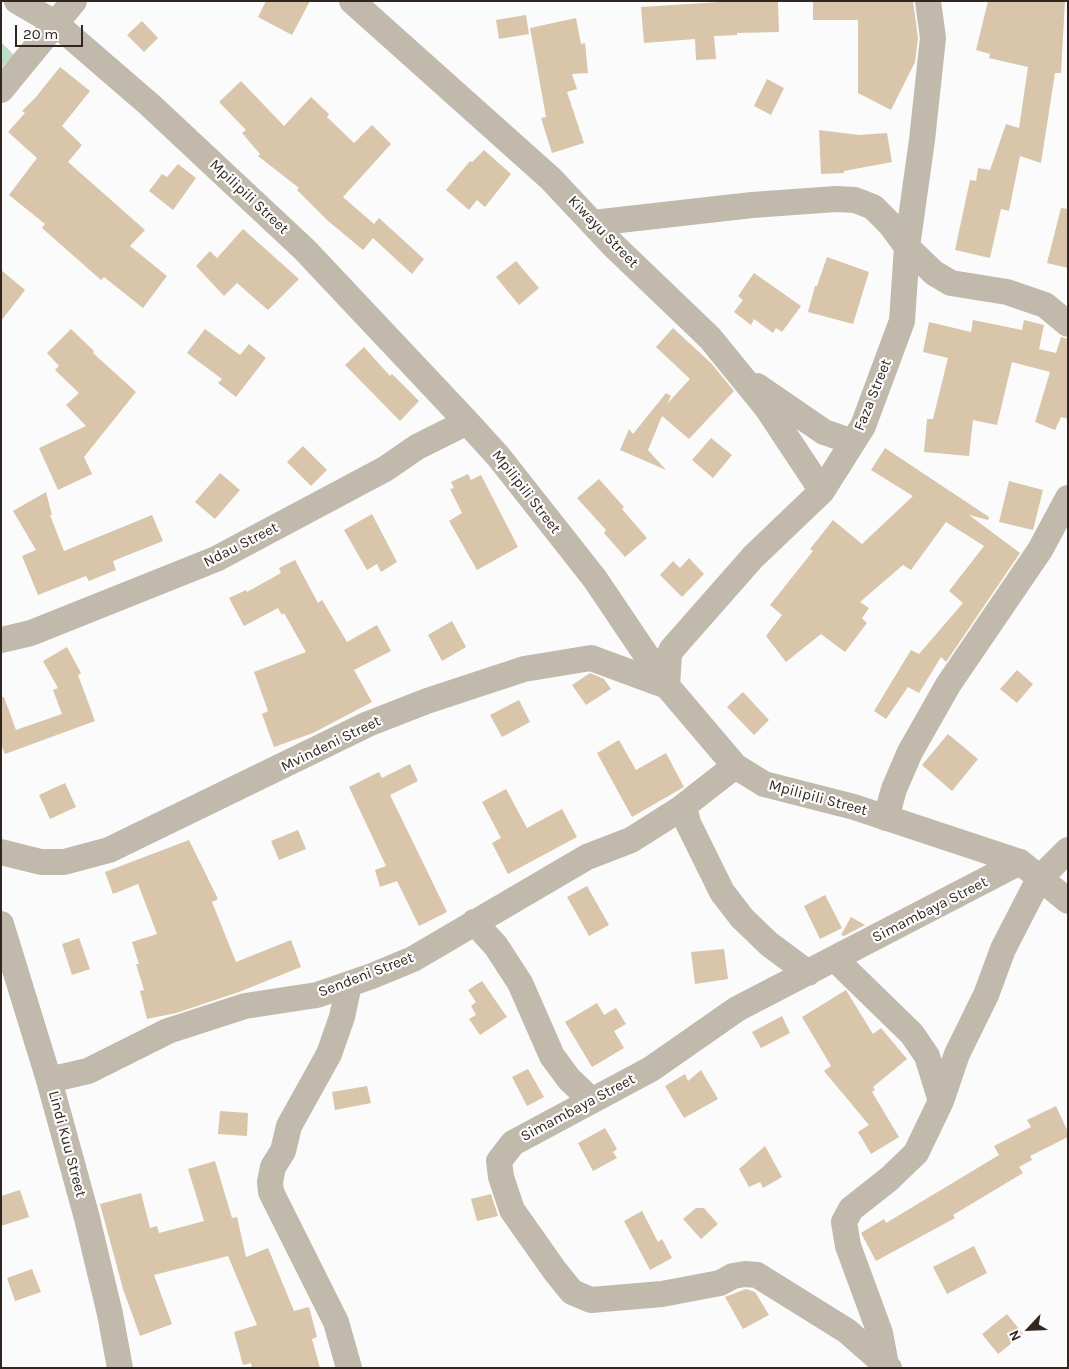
<!DOCTYPE html>
<style>
body{margin:0}
#map{position:relative;width:1069px;height:1369px;overflow:hidden;background:#fbfbfb;font-family:Karla,sans-serif}
canvas{display:block}
.frame{position:absolute;inset:0;border:2px solid #322720;pointer-events:none}
.north{position:absolute;left:1004px;top:1304px;width:50px;height:50px;-webkit-text-stroke:4px #fbfbfb;paint-order:stroke;rotate:245deg;font-size:14px;font-weight:700;line-height:20px;text-align:center;color:#322720}
.north::after{content:'';display:block;margin:auto;width:18px;height:22px;background:#322720;clip-path:polygon(50% 0,100% 100%,50% 72%,0 100%)}
.scale{position:absolute;left:15px;top:25px;width:68px;height:22px;box-sizing:border-box;border:2px solid #322720;border-top:0;padding-left:6px;font-size:15px;line-height:18px;white-space:nowrap;color:#322720;-webkit-text-stroke:4px #fbfbfb;paint-order:stroke}
</style>
<div id="map">
<canvas width="1069" height="1369"></canvas>
<div class="frame"></div>
<div class="north">N</div>
<div class="scale">20 m</div>
</div>
<script>
const context = document.querySelector('canvas').getContext('2d');
context.lineJoin = 'round';
function fillPath(path, color) {
  context.fillStyle = color;
  context.fill(path, 'evenodd');
}
function poly(rows) {
  const path = new Path2D();
  for (const r of rows) {
    path.moveTo(r[0], r[1]);
    for (let i = 2; i < r.length; i += 2) path.lineTo(r[i], r[i + 1]);
  }
  return path;
}
function strokePath(path, color, width, dash) {
  context.strokeStyle = color;
  context.lineWidth = width;
  context.lineCap = dash ? 'butt' : 'round';
  context.setLineDash(dash || []);
  context.stroke(path);
}
function write(font, color, halo, rows, align = 'center') {
  context.font = font + ' Karla,sans-serif';
  context.lineWidth = 4.5;
  context.setLineDash([]);
  context.textBaseline = 'middle';
  context.strokeStyle = halo;
  context.fillStyle = color;
  for (const [text, x, y, turn = 0] of rows) {
    context.save();
    context.translate(x, y);
    context.rotate((+turn || 0) * Math.PI / 180);
    context.textAlign = isNaN(turn) ? turn : align;
    if (halo) context.strokeText(text, 0, 0);
    context.fillText(text, 0, 0);
    context.restore();
  }
}
fillPath(poly([
 [1,42,14,55,1,68]
]), '#bcdec8');
fillPath(poly([
 [266,1,310,1,292,35,258,17],
 [735,1,778,2,779,32,737,33,737,35,714,36,716,59,696,60,695,39,644,43,641,7],
 [813,1,913,1,918,38,915,62,891,110,858,93,858,20,813,20],
 [988,1,1065,1,1061,73,1055,73,1041,163,1020,156,1009,211,1001,209,990,258,955,250,970,180,976,181,978,168,990,170,1006,124,1019,128,1028,67,989,58,990,54,976,50],
 [526,15,529,34,499,39,496,20],
 [576,18,581,44,585,43,588,73,572,74,577,89,567,92,584,143,552,153,541,118,546,117,530,28],
 [142,21,158,38,144,52,127,35],
 [60,67,90,91,62,126,82,145,68,162,145,230,130,246,167,276,143,308,104,277,101,280,42,228,45,224,9,195,37,158,8,132,25,113,22,111,36,97],
 [767,79,784,88,771,115,754,106],
 [241,81,284,126,311,97,329,114,327,117,354,143,372,125,391,144,343,197,374,224,379,218,424,259,412,274,373,238,363,250,327,220,297,190,299,188,258,156,260,154,242,133,246,130,219,102],
 [819,130,859,135,887,133,892,162,844,171,844,173,821,174],
 [484,150,511,174,485,207,477,200,469,210,446,190,470,161,472,162],
 [178,164,196,178,173,210,149,191,162,174,167,177],
 [1061,208,1068,209,1068,268,1047,263],
 [243,229,299,279,268,310,237,283,224,296,196,266,210,251,217,258],
 [827,257,869,272,853,324,808,312,815,286,817,286],
 [516,261,539,288,519,305,496,277],
 [1,270,25,290,1,321],
 [754,273,801,306,782,332,776,328,773,333,754,319,751,325,734,312,743,300,738,296],
 [973,320,1022,330,1024,320,1044,325,1039,349,1056,353,1061,337,1068,339,1068,419,1061,417,1055,430,1035,422,1050,372,1012,362,997,425,973,420,969,456,924,452,927,419,933,419,948,358,923,352,929,322,971,332],
 [673,328,711,363,734,391,689,439,662,416,648,450,666,470,620,450,629,429,633,434,666,393,671,396,667,404,690,379,656,347],
 [71,329,94,351,93,353,136,392,84,457,92,474,58,490,39,448,86,426,66,405,79,393,55,370,59,366,47,353],
 [205,329,240,355,249,344,266,358,236,397,218,383,222,379,187,353],
 [364,347,390,376,392,374,419,401,400,421,345,365],
 [711,438,732,455,713,478,692,460],
 [303,446,327,470,311,486,287,462],
 [885,448,989,517,988,520,969,515,1020,553,946,662,941,657,919,693,908,687,886,719,874,711,911,650,919,654,963,603,949,591,984,546,946,522,911,570,903,565,860,602,869,608,862,618,867,623,845,652,821,634,786,662,766,636,782,615,770,605,813,551,810,549,833,520,862,544,913,496,871,470],
 [220,473,240,490,215,519,195,502],
 [468,474,471,480,481,475,518,547,477,570,449,521,462,513,450,489,454,488,451,482],
 [599,479,624,507,622,509,647,538,625,557,604,533,606,530,577,498],
 [1009,481,1043,490,1033,530,999,522],
 [46,492,52,515,50,515,64,551,152,515,163,541,113,561,116,570,89,581,86,576,38,595,22,556,36,550,13,511],
 [372,514,397,562,381,572,377,564,367,570,344,530],
 [689,558,704,574,682,597,660,575,673,561,680,568],
 [295,560,318,603,322,600,347,642,377,625,391,651,354,670,372,702,313,733,274,747,262,714,268,711,254,672,306,652,284,613,282,615,278,608,244,626,229,598,246,590,247,592,281,573,279,568],
 [452,621,466,647,442,661,428,635],
 [67,647,81,673,78,675,95,721,5,754,1,744,1,697,4,697,16,730,62,714,53,690,58,688,43,661],
 [1017,670,1033,684,1017,703,1000,689],
 [590,673,604,679,611,689,586,705,572,685],
 [743,692,769,720,754,735,727,707],
 [519,700,530,722,502,737,490,715],
 [948,734,978,759,952,791,922,765],
 [619,740,636,770,666,753,684,787,632,817,597,753],
 [410,764,418,781,390,795,447,912,419,926,397,881,380,887,375,870,386,866,349,787,379,772,382,778],
 [65,783,76,807,50,819,39,795],
 [506,789,527,828,562,809,577,837,508,874,492,843,501,838,482,802],
 [298,830,306,849,279,860,271,841],
 [189,840,218,899,212,902,236,962,291,940,301,967,239,992,176,1013,147,1019,140,991,144,990,136,964,139,964,132,942,157,934,138,884,113,894,105,872],
 [587,886,609,925,589,936,567,897],
 [825,895,842,928,820,939,804,906],
 [851,917,865,925,844,936,841,935],
 [79,938,90,969,72,975,62,944],
 [724,949,728,979,695,984,691,952],
 [482,981,507,1017,480,1035,469,1019,476,1015,471,1006,476,1002,468,990],
 [846,990,873,1034,881,1028,907,1059,873,1087,875,1090,872,1092,899,1137,871,1154,858,1132,869,1125,824,1071,831,1066,802,1017],
 [597,1003,604,1015,616,1008,626,1024,614,1031,624,1048,592,1067,565,1022],
 [782,1016,790,1033,761,1048,752,1032],
 [528,1069,544,1097,527,1106,512,1077],
 [701,1070,718,1099,684,1118,665,1086,685,1074,688,1081],
 [367,1086,371,1103,335,1110,332,1092],
 [1056,1106,1068,1132,1068,1137,1030,1156,1032,1160,1019,1167,1023,1173,953,1215,955,1218,876,1261,861,1233,884,1219,886,1223,999,1155,994,1146,1031,1127,1027,1120],
 [220,1111,248,1113,247,1136,218,1134],
 [605,1128,617,1149,613,1152,617,1158,593,1171,578,1143],
 [765,1146,782,1177,763,1188,760,1182,749,1187,739,1169],
 [215,1161,232,1218,237,1217,246,1257,268,1248,294,1311,309,1307,317,1337,312,1339,320,1368,252,1368,251,1363,243,1365,234,1332,257,1325,228,1256,154,1275,172,1324,140,1336,123,1289,100,1204,141,1193,150,1228,157,1226,159,1233,204,1221,188,1169],
 [20,1190,29,1217,1,1226,1,1196],
 [491,1194,498,1216,477,1221,471,1199],
 [696,1208,704,1208,718,1224,701,1239,683,1219],
 [642,1211,658,1242,662,1239,672,1258,650,1270,624,1221],
 [974,1246,987,1273,947,1294,933,1267],
 [32,1269,41,1292,15,1301,7,1278],
 [746,1289,755,1292,769,1315,743,1329,725,1297],
 [1007,1314,1023,1334,998,1354,982,1334]
]), '#d8c5aa');
strokePath(poly([
 [17,1,55,23,150,105,305,250,467,422,498,456,595,579,667,686,735,766,764,784,854,807,1020,862,1068,901],
 [352,1,551,179,613,245,710,338,767,408,822,491],
 [1,90,74,1],
 [593,223,752,205,836,199,855,200,873,207,891,225,907,247,934,273,951,283,1007,292,1045,305,1068,324],
 [757,386,824,432,853,442],
 [1,640,31,633,216,559,385,469,417,447,467,422],
 [684,806,688,823,722,892,742,918,769,944,808,973],
 [886,818,894,789,910,752,948,685,1040,550,1068,498],
 [1,852,41,862,64,862,109,850,368,724,427,701,524,669,591,658,667,686,669,655,672,649,753,557,822,491,863,426,902,321,907,247,922,140,933,38,928,1],
 [474,922,496,946,520,983,552,1056,569,1079,591,1100],
 [1,924,49,1080,87,1218,110,1314,120,1368],
 [835,959,912,1034,927,1056,941,1101],
 [349,984,342,1017,329,1054,289,1126,283,1151,273,1167,270,1182,271,1192,336,1322,349,1368],
 [49,1080,88,1071,168,1031,245,1006,317,995,372,976,413,959,587,857,631,840,680,809,735,766],
 [886,1365,880,1333,848,1246,844,1222,851,1209,889,1179,916,1153,941,1101,957,1054,986,995,1003,949,1039,879,1068,850],
 [889,1368,847,1331,757,1275,745,1274,733,1276,720,1283,662,1294,591,1300,572,1292,555,1271,512,1210,501,1177,499,1161,513,1143,651,1069,737,1009,1020,862]
]), '#c2b9ad', 26);
write('15px', '#322720', '#fbfbfb', [
 ["Mpilipili Street",249,197,43],
 ["Kiwayu Street",603,232,46],
 ["Faza Street",873,395,-68],
 ["Mpilipili Street",526,492,52],
 ["Ndau Street",241,545,-27],
 ["Mvindeni Street",331,744,-26],
 ["Mpilipili Street",818,798,15],
 ["Simambaya Street",930,910,-27],
 ["Sendeni Street",366,975,-21],
 ["Simambaya Street",578,1108,-28],
 ["Lindi Kuu Street",67,1144,75]
]);
</script>
